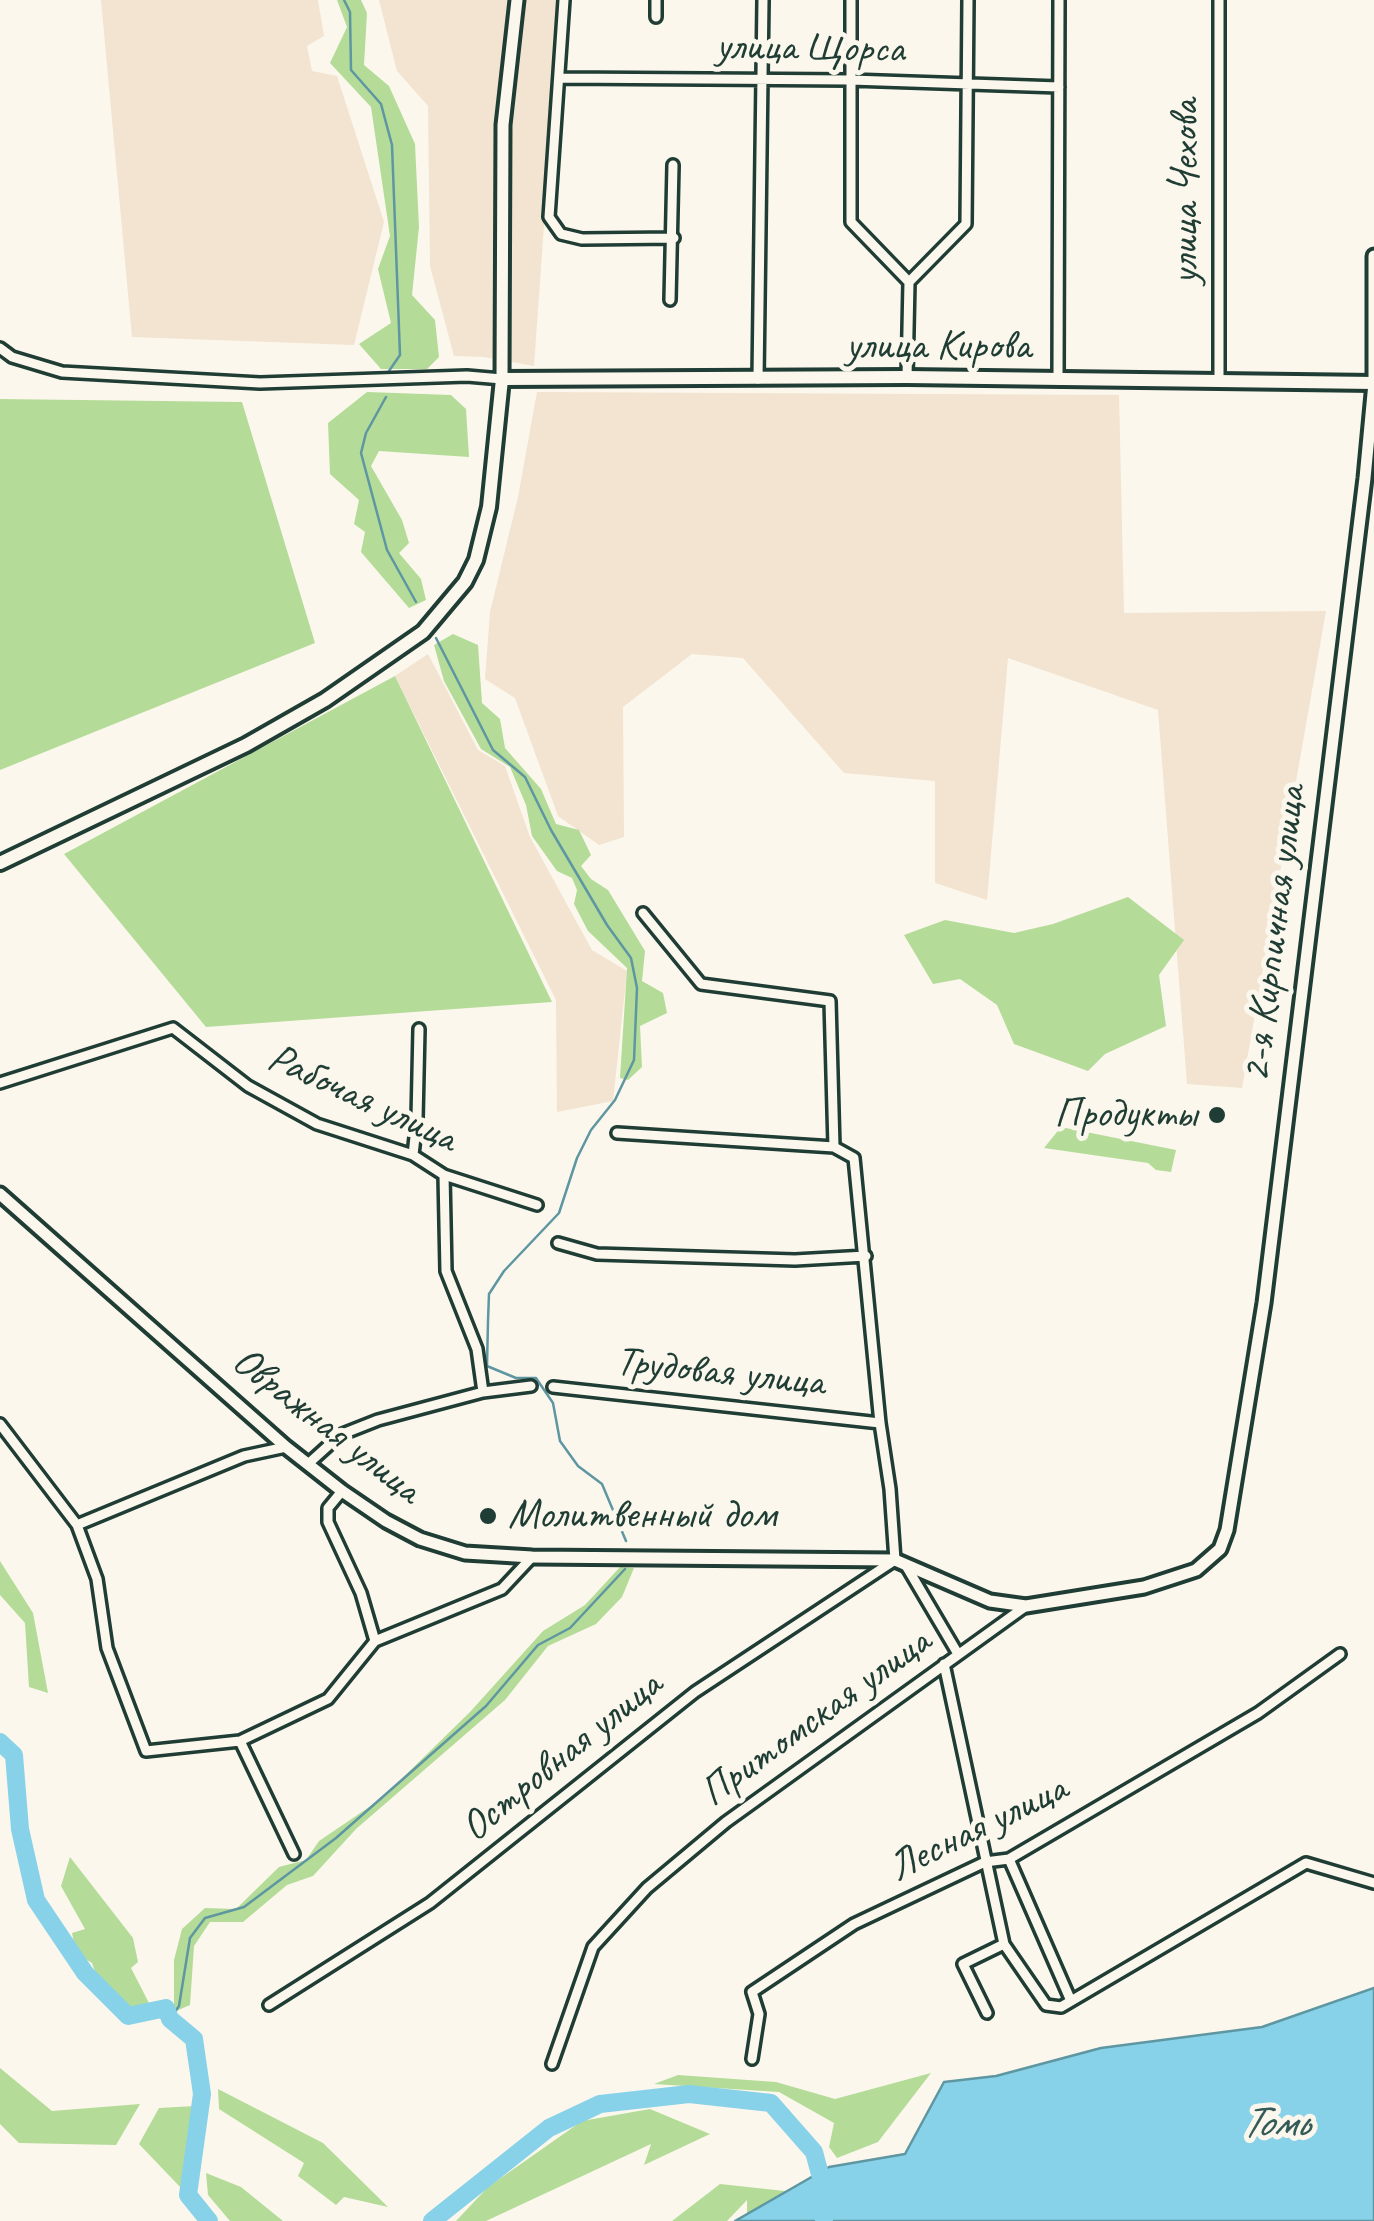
<!DOCTYPE html>
<meta charset="utf-8">
<style>
body{margin:0}
canvas{display:block;background:#fbf7ec}
</style>
<canvas width="1374" height="2221"></canvas>
<script>
const context = document.querySelector('canvas').getContext('2d');
context.lineJoin = 'round';
function fillPath(path, color) {
  context.fillStyle = color;
  context.fill(path, 'evenodd');
}
function poly(rows) {
  const path = new Path2D();
  for (const r of rows) {
    path.moveTo(r[0], r[1]);
    for (let i = 2; i < r.length; i += 2) path.lineTo(r[i], r[i + 1]);
  }
  return path;
}
function strokePath(path, color, width, dash) {
  context.strokeStyle = color;
  context.lineWidth = width;
  context.lineCap = dash ? 'butt' : 'round';
  context.setLineDash(dash || []);
  context.stroke(path);
}
function write(font, color, halo, rows, align = 'center') {
  context.font = font + ' Caveat,sans-serif';
  context.lineWidth = 10;
  context.setLineDash([]);
  context.textBaseline = 'middle';
  context.strokeStyle = halo;
  context.fillStyle = color;
  for (const [text, x, y, turn = 0] of rows) {
    context.save();
    context.translate(x, y);
    context.rotate((+turn || 0) * Math.PI / 180);
    context.textAlign = isNaN(turn) ? turn : align;
    if (halo) context.strokeText(text, 0, 0);
    context.fillText(text, 0, 0);
    context.restore();
  }
}
fillPath(poly([
 [101,0,318,0,324,36,307,46,312,71,337,76,384,222,354,345,132,337],
 [379,0,560,0,534,366,484,357,454,356,430,266,428,106,397,71],
 [537,392,1119,395,1124,613,1326,611,1242,1088,1187,1084,1158,710,1008,658,987,900,935,883,935,781,844,773,743,658,692,654,623,707,624,837,599,845,558,816,515,698,485,679,490,612,518,497],
 [428,654,478,750,505,766,530,837,592,950,627,971,613,1101,557,1112,556,1000,395,676]
]), '#f2e4d0');
fillPath(poly([
 [337,0,361,0,367,13,364,65,389,86,415,144,419,227,412,295,435,320,439,357,427,369,381,369,359,344,391,323,378,269,390,236,371,107,330,63,347,27],
 [367,392,451,395,466,409,469,457,379,451,371,466,402,520,409,543,399,553,421,579,426,600,409,608,361,552,365,532,354,524,359,500,330,474,328,423],
 [0,399,242,402,315,643,0,770],
 [453,634,478,645,482,703,500,719,505,748,541,789,556,824,579,830,591,855,581,866,591,879,608,890,645,951,642,981,663,993,667,1013,640,1026,642,1067,628,1080,620,1078,627,968,588,931,574,904,577,890,572,878,557,871,532,836,526,805,510,767,481,749,444,681,434,645],
 [395,676,552,1002,206,1027,64,854],
 [1128,897,1184,940,1159,975,1166,1026,1105,1054,1088,1071,1014,1044,997,1005,960,979,933,984,904,935,945,920,1014,933,1053,924],
 [1061,1127,1176,1150,1171,1172,1156,1170,1148,1163,1044,1148],
 [0,1561,33,1613,48,1693,29,1687,25,1623,0,1595],
 [620,1567,634,1568,622,1597,596,1624,548,1646,505,1700,356,1829,313,1876,287,1885,243,1922,210,1922,194,1946,190,2005,174,2012,174,1960,182,1929,205,1908,236,1909,279,1867,306,1860,319,1841,381,1799,470,1712,543,1631,585,1605],
 [70,1857,133,1938,138,1962,131,1968,150,2005,128,2008,98,1980,92,1963,76,1953,72,1933,85,1929,61,1886],
 [0,2068,52,2111,140,2104,116,2145,19,2143,0,2124],
 [931,2073,878,2142,837,2158,829,2147,834,2123,779,2092,654,2084,678,2075,776,2082,835,2099],
 [218,2089,323,2143,388,2207,344,2197,336,2205,298,2176,304,2163,219,2109],
 [195,2106,182,2189,139,2144,159,2108],
 [650,2109,710,2134,644,2165,651,2144,486,2221,456,2221,488,2187,582,2121],
 [206,2173,241,2187,283,2221,230,2221,208,2195],
 [720,2184,794,2192,747,2221,747,2200,727,2221,672,2221]
]), '#b4dc98');
const water = poly([
 [1374,1988,1374,2221,735,2221,829,2167,905,2154,944,2082,996,2076,1101,2048,1262,2027,1374,1988]
]);
fillPath(water, '#88d2e9');
strokePath(water, '#5e96a1', 2.5);
strokePath(poly([
 [344,0,350,12,351,70,381,104,392,145,400,355,389,371],
 [386,397,366,433,361,453,387,550,416,602],
 [436,638,493,750,525,777,551,830,607,925,631,958,637,988,634,1060,615,1100,591,1130,577,1158,559,1213,504,1271,489,1294,488,1321,487,1366,516,1378,536,1378,553,1403,560,1441,578,1466,602,1484,626,1541],
 [170,2019,179,2006,190,1938,205,1918,244,1907,336,1838,486,1706,538,1645,570,1628,625,1569]
]), '#5e96a1', 2.5);
strokePath(poly([
 [0,1742,14,1755,20,1829,36,1900,85,1973,128,2016,166,2008,170,2019,194,2039,202,2094,188,2195,209,2221],
 [432,2221,549,2128,600,2104,689,2094,771,2103,814,2152,821,2178,824,2221]
]), '#88d2e9', 18);
const minor = poly([
 [564,0,549,217,561,234,582,239,674,238],
 [851,0,851,222,909,282,907,377],
 [656,17,656,0],
 [561,78,851,80,1059,87],
 [909,282,966,224,968,0],
 [670,300,673,165],
 [0,348,12,357,62,372,260,383,467,376,502,379],
 [758,379,763,0],
 [1058,380,1059,0],
 [1219,382,1219,0],
 [643,913,701,984,830,1001,834,1147],
 [0,1083,173,1028,248,1086,317,1124,413,1155,444,1175,537,1205],
 [413,1155,417,1119,419,1029],
 [444,1175,446,1271,477,1349,483,1392],
 [558,1243,597,1254,795,1260,866,1256],
 [553,1387,880,1423],
 [0,1424,77,1525,97,1579,107,1648,146,1751,240,1741,328,1699,375,1641,502,1589,532,1557],
 [308,1464,340,1435,378,1420,483,1392,531,1386],
 [342,1491,328,1508,328,1522,361,1593,375,1641],
 [77,1525,244,1456,286,1447],
 [905,1564,958,1654],
 [944,1664,1004,1944,1046,2005,1061,2007,1306,1863,1374,1883],
 [240,1741,294,1854],
 [1009,1859,1071,2001],
 [269,2005,430,1903,695,1692,895,1560,890,1489,880,1423,854,1158,834,1147,617,1133],
 [987,2013,963,1964,1004,1944],
 [752,2059,759,2014,752,1992,854,1924,985,1862,1009,1859,1258,1713,1340,1654],
 [552,2064,593,1947,647,1888,726,1822,1026,1606]
]);
const tertiary = poly([
 [502,379,503,125,517,0],
 [0,1194,286,1447,342,1491,386,1521,420,1539,465,1553,532,1557,895,1560,990,1601,1026,1606,1144,1587,1196,1570,1220,1549,1227,1530,1264,1303,1365,478,1374,383,1374,256]
]);
const secondary = poly([
 [0,863,246,745,325,700,423,632,465,582,476,560,489,507,502,379,907,377,1374,383]
]);
strokePath(minor, '#1f3d34', 16);
strokePath(tertiary, '#1f3d34', 19);
strokePath(secondary, '#1f3d34', 20);
strokePath(minor, '#fbf7ec', 9);
strokePath(tertiary, '#fbf7ec', 11);
strokePath(secondary, '#fbf7ec', 12);
for (const [x, y, r, color] of [
 [1217,1115,10,"#1f3d34"],
 [488,1516,10,"#1f3d34"]
]) {
  const dot = new Path2D();
  dot.arc(x, y, r, 0, 2 * Math.PI);
  context.fillStyle = color;
  context.fill(dot);
  strokePath(dot, '#fbf7ec', 4);
}
write('42px', '#1f3d34', '#fbf7ec', [
 ["улица Щорса",810,49,1],
 ["улица Чехова",1186,192,-90],
 ["улица Кирова",938,347],
 ["2-я Кирпичная улица",1275,934,-83],
 ["Рабочая улица",362,1099,25],
 ["Трудовая улица",720,1373,6],
 ["Овражная улица",326,1426,38],
 ["Притомская улица",816,1718,-36],
 ["Островная улица",562,1757,-39],
 ["Лесная улица",978,1829,-26]
]);
write('42px', '#1f3d34', '#fbf7ec', [
 ["Продукты",1197,1115],
 ["Молитвенный дом",508,1516,"left"]
], 'right');
write('italic 45px', '#345b58', '#fbf7ec', [
 ["Томь",1274,2124]
]);
</script>
